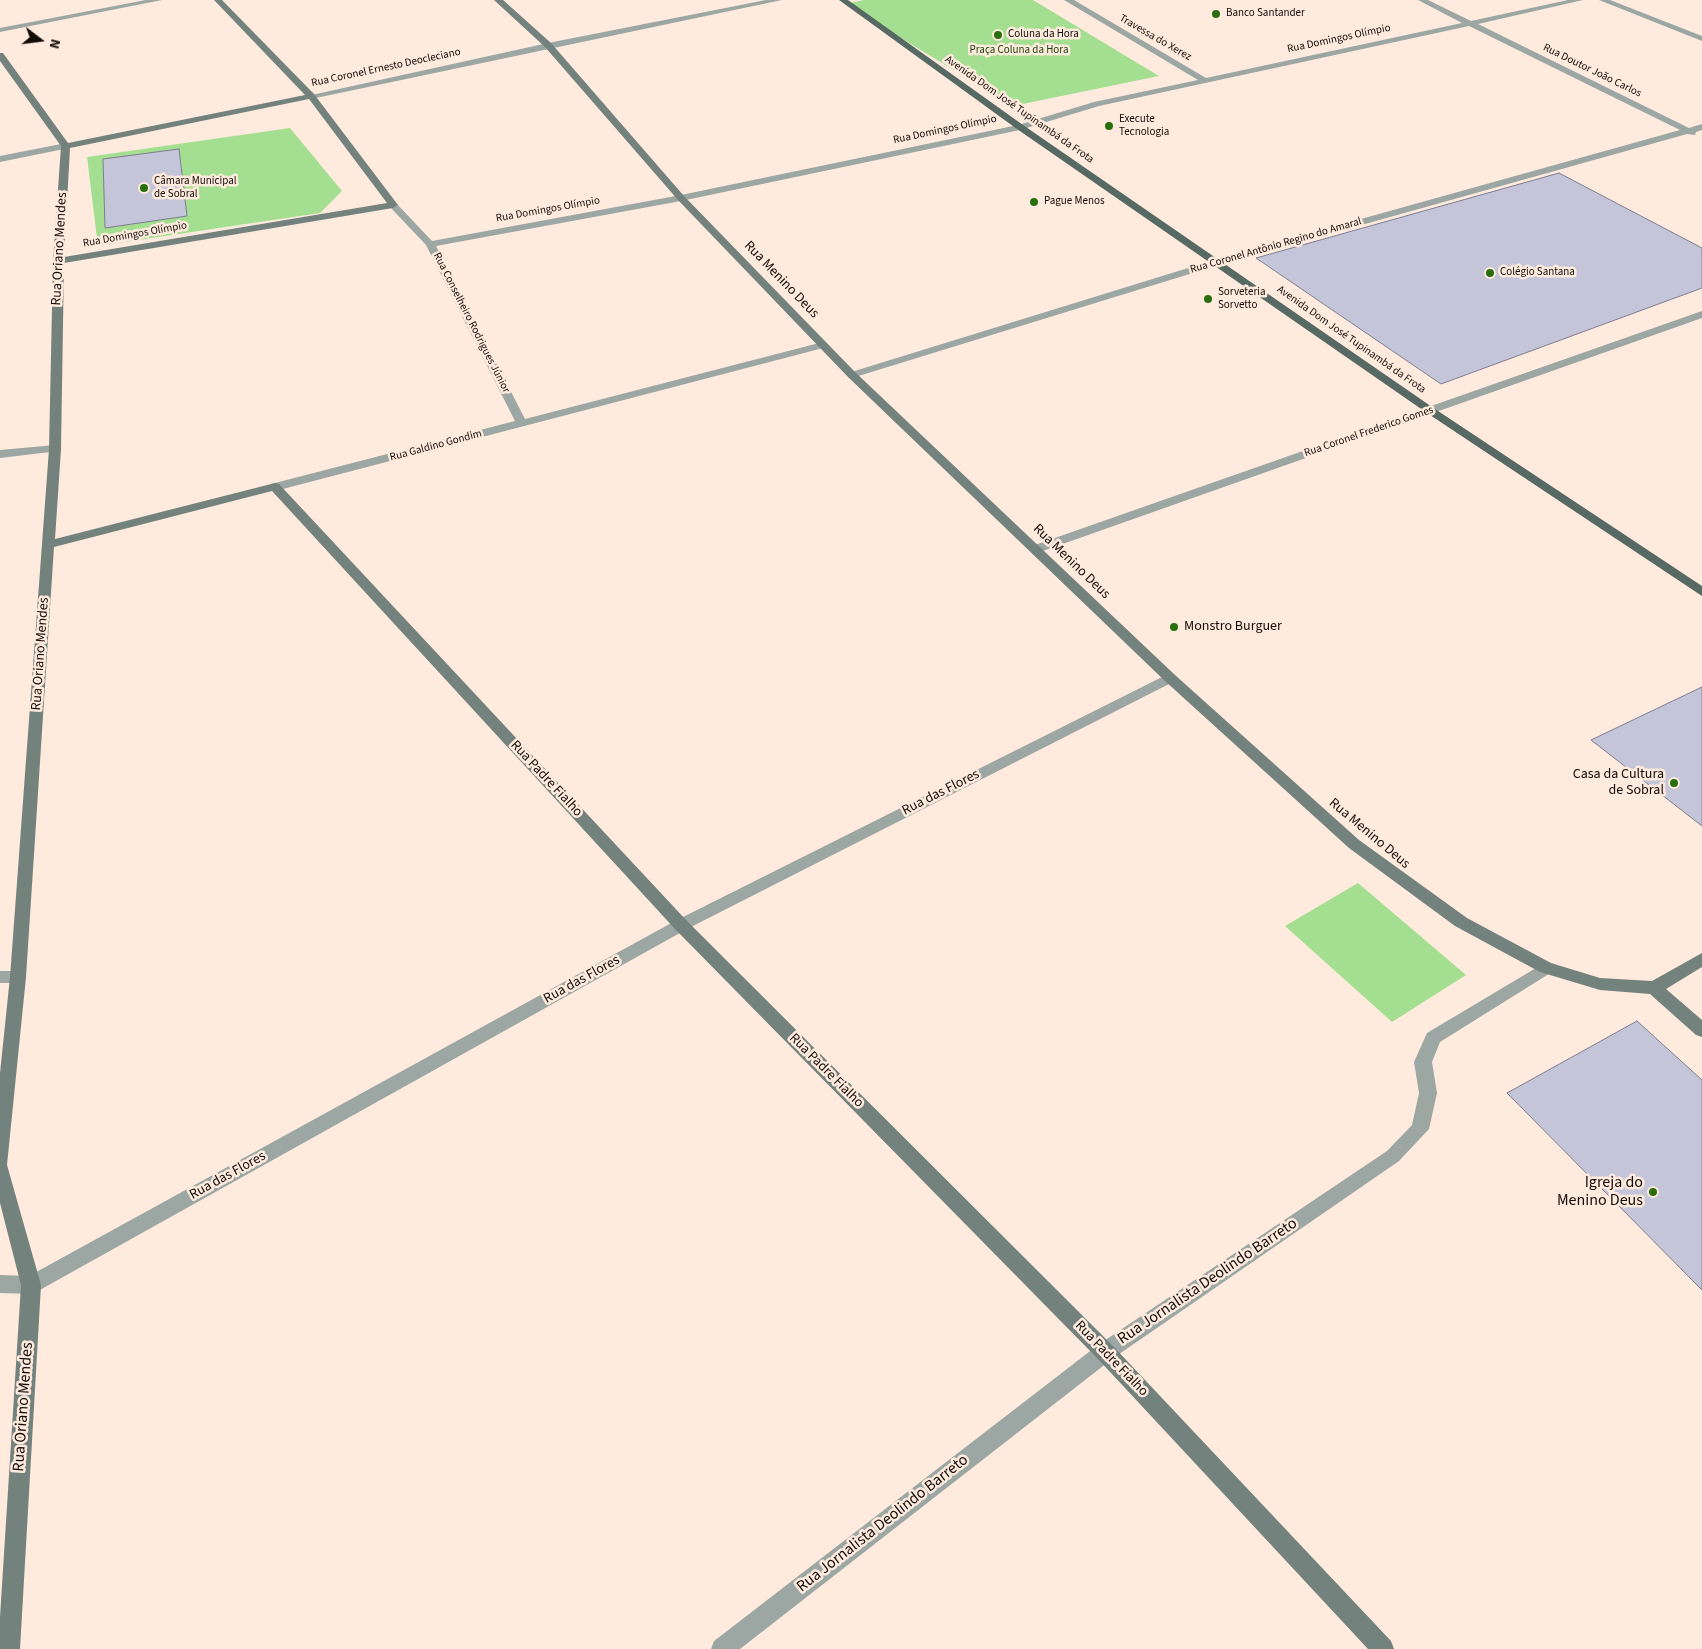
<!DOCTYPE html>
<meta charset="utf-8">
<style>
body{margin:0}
#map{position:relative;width:1702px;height:1649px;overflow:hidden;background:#feebdd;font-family:"Source Sans 3",sans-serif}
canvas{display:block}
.north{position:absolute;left:15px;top:15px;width:50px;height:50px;-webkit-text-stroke:4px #feebdd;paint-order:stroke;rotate:105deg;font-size:14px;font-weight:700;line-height:20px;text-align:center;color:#120c08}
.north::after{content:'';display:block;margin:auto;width:18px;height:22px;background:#120c08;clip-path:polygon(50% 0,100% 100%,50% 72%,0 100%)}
</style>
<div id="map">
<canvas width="1702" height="1649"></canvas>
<div class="north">N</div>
</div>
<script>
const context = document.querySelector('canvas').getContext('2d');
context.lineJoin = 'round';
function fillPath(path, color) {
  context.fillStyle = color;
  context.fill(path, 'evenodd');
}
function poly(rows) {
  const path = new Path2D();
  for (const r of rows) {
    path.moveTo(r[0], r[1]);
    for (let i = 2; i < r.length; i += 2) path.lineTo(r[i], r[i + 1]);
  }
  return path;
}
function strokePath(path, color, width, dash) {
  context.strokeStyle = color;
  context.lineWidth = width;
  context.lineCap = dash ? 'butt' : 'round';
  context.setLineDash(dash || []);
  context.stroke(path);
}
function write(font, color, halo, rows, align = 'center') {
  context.font = font + ' "Source Sans 3",sans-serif';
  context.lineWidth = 5;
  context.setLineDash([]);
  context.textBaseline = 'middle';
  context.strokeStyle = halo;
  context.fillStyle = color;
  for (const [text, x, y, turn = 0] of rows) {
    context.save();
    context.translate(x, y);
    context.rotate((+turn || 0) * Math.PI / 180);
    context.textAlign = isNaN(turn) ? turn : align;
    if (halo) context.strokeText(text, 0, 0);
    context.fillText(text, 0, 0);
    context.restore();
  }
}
fillPath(poly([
 [864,0,1033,0,1159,76,1013,106,845,4],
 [290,128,342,191,320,213,98,246,87,157],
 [1358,883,1466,975,1392,1022,1285,926]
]), '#a3de91');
const building = poly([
 [179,149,187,216,105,228,103,159,179,149],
 [1559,173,1702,248,1702,288,1441,384,1256,258,1559,173],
 [1702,687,1702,826,1591,740,1702,687],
 [1637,1021,1702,1080,1702,1290,1507,1093,1637,1021]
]);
fillPath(building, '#c5c5d9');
strokePath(building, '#7e7d90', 1);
fillPath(poly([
 [146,0,162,0,0,32,0,28,146,0],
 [766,0,782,0,311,99,307,96,548,43,766,0],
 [1064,0,1074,0,1206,78,1462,23,1418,0,1428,0,1471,21,1568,0,1583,0,1478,24,1689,128,1702,124,1702,130,1696,132,1695,135,1687,134,1222,264,852,378,848,377,848,373,1214,260,1680,130,1469,26,1099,106,1020,130,681,201,436,246,525,419,823,342,828,345,827,347,279,490,275,491,269,487,271,484,515,421,426,245,390,207,390,203,396,203,432,241,681,195,1018,125,1094,102,1198,80,1064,0],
 [1599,0,1610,0,1702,36,1702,41,1599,0],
 [66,143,71,146,69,148,0,162,0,156,66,143],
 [1702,311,1702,318,1040,552,1032,552,1030,549,1032,546,1702,311],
 [55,445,61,449,59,451,0,458,0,450,55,445],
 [1170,673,1177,678,1175,681,687,929,38,1291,31,1294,0,1293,0,1275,29,1276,675,921,1170,673],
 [1546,962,1552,964,1554,968,1552,972,1440,1042,1432,1062,1437,1093,1429,1129,1399,1161,1112,1359,740,1649,711,1649,714,1641,1098,1345,1387,1151,1412,1125,1419,1093,1414,1062,1427,1033,1546,962],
 [0,971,18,971,24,972,26,977,24,982,18,983,0,983,0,971]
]), '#9ca6a2');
fillPath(poly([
 [214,0,222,0,314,94,398,205,393,208,64,263,61,449,55,539,275,483,279,484,687,921,1112,1345,1391,1641,1394,1649,1368,1649,1098,1359,675,929,272,491,54,547,26,977,7,1165,41,1285,20,1649,0,1649,0,1617,21,1285,0,1203,0,1073,10,977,49,449,53,261,61,146,0,61,0,53,3,53,68,143,305,95,214,0],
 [309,99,387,203,64,257,70,148,309,99],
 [494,0,503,0,551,43,684,196,856,373,1175,675,1359,840,1467,918,1551,963,1600,978,1652,981,1702,953,1702,967,1666,989,1702,1020,1702,1037,1696,1035,1650,994,1600,990,1540,972,1455,926,1349,848,1165,681,848,377,678,200,545,47,494,0]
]), '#74827d');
fillPath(poly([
 [839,0,848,0,1023,125,1435,409,1702,586,1702,596,1427,413,1017,129,839,0]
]), '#576963');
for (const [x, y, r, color] of [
 [1216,14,5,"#296f0e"],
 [998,35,5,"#296f0e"],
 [1109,126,5,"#296f0e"],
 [144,188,5,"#296f0e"],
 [1034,202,5,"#296f0e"],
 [1490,273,5,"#296f0e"],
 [1208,299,5,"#296f0e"],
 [1174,627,5,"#296f0e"],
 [1674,783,5,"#296f0e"],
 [1653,1192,5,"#296f0e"]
]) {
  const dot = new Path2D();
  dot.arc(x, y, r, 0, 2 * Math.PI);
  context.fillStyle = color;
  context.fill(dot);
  strokePath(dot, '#feebdd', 2);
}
write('11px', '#120c08', '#feebdd', [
 ["Banco Santander",1226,14],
 ["Coluna da Hora",1008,35],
 ["Execute",1119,120],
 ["Tecnologia",1119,133],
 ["Câmara Municipal",154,182],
 ["de Sobral",154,195],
 ["Pague Menos",1044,202],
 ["Colégio Santana",1500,273],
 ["Sorveteria",1218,293],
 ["Sorvetto",1218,306]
], 'left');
write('11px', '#120c08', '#feebdd', [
 ["Travessa do Xerez",1155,38,30],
 ["Rua Domingos Olímpio",1339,39,-12],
 ["Rua Coronel Ernesto Deocleciano",386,68,-12],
 ["Rua Doutor João Carlos",1592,71,26],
 ["Avenida Dom José Tupinambá da Frota",1019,110,35],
 ["Rua Domingos Olímpio",945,130,-12],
 ["Rua Domingos Olímpio",548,210,-10],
 ["Rua Domingos Olímpio",135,235,-10],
 ["Rua Coronel Antônio Regino do Amaral",1276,246,-16],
 ["Rua Conselheiro Rodrigues Júnior",471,323,63],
 ["Avenida Dom José Tupinambá da Frota",1351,340,35],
 ["Rua Coronel Frederico Gomes",1369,432,-19],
 ["Rua Galdino Gondim",436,446,-15]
]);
write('11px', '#173f07', '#feebdd', [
 ["Praça Coluna da Hora",1019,51]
]);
write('14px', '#120c08', '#feebdd', [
 ["Rua Oriano Mendes",60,249,-87],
 ["Rua Menino Deus",781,280,46],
 ["Rua Menino Deus",1071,562,44],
 ["Rua Oriano Mendes",41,654,-86],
 ["Rua Padre Fialho",546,779,47],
 ["Rua das Flores",941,793,-27],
 ["Rua Menino Deus",1369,834,40],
 ["Rua das Flores",582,980,-29],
 ["Rua Padre Fialho",826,1071,45],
 ["Rua das Flores",228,1176,-29],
 ["Rua Padre Fialho",1111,1359,46]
]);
write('14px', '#120c08', '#feebdd', [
 ["Monstro Burguer",1184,627],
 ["Casa da Cultura",1664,775,"right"],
 ["de Sobral",1664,791,"right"]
], 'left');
write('16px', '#120c08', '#feebdd', [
 ["Igreja do",1643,1183],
 ["Menino Deus",1643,1201]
], 'right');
write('16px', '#120c08', '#feebdd', [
 ["Rua Jornalista Deolindo Barreto",1208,1282,-34],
 ["Rua Oriano Mendes",24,1407,-86],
 ["Rua Jornalista Deolindo Barreto",883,1524,-38]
]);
</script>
